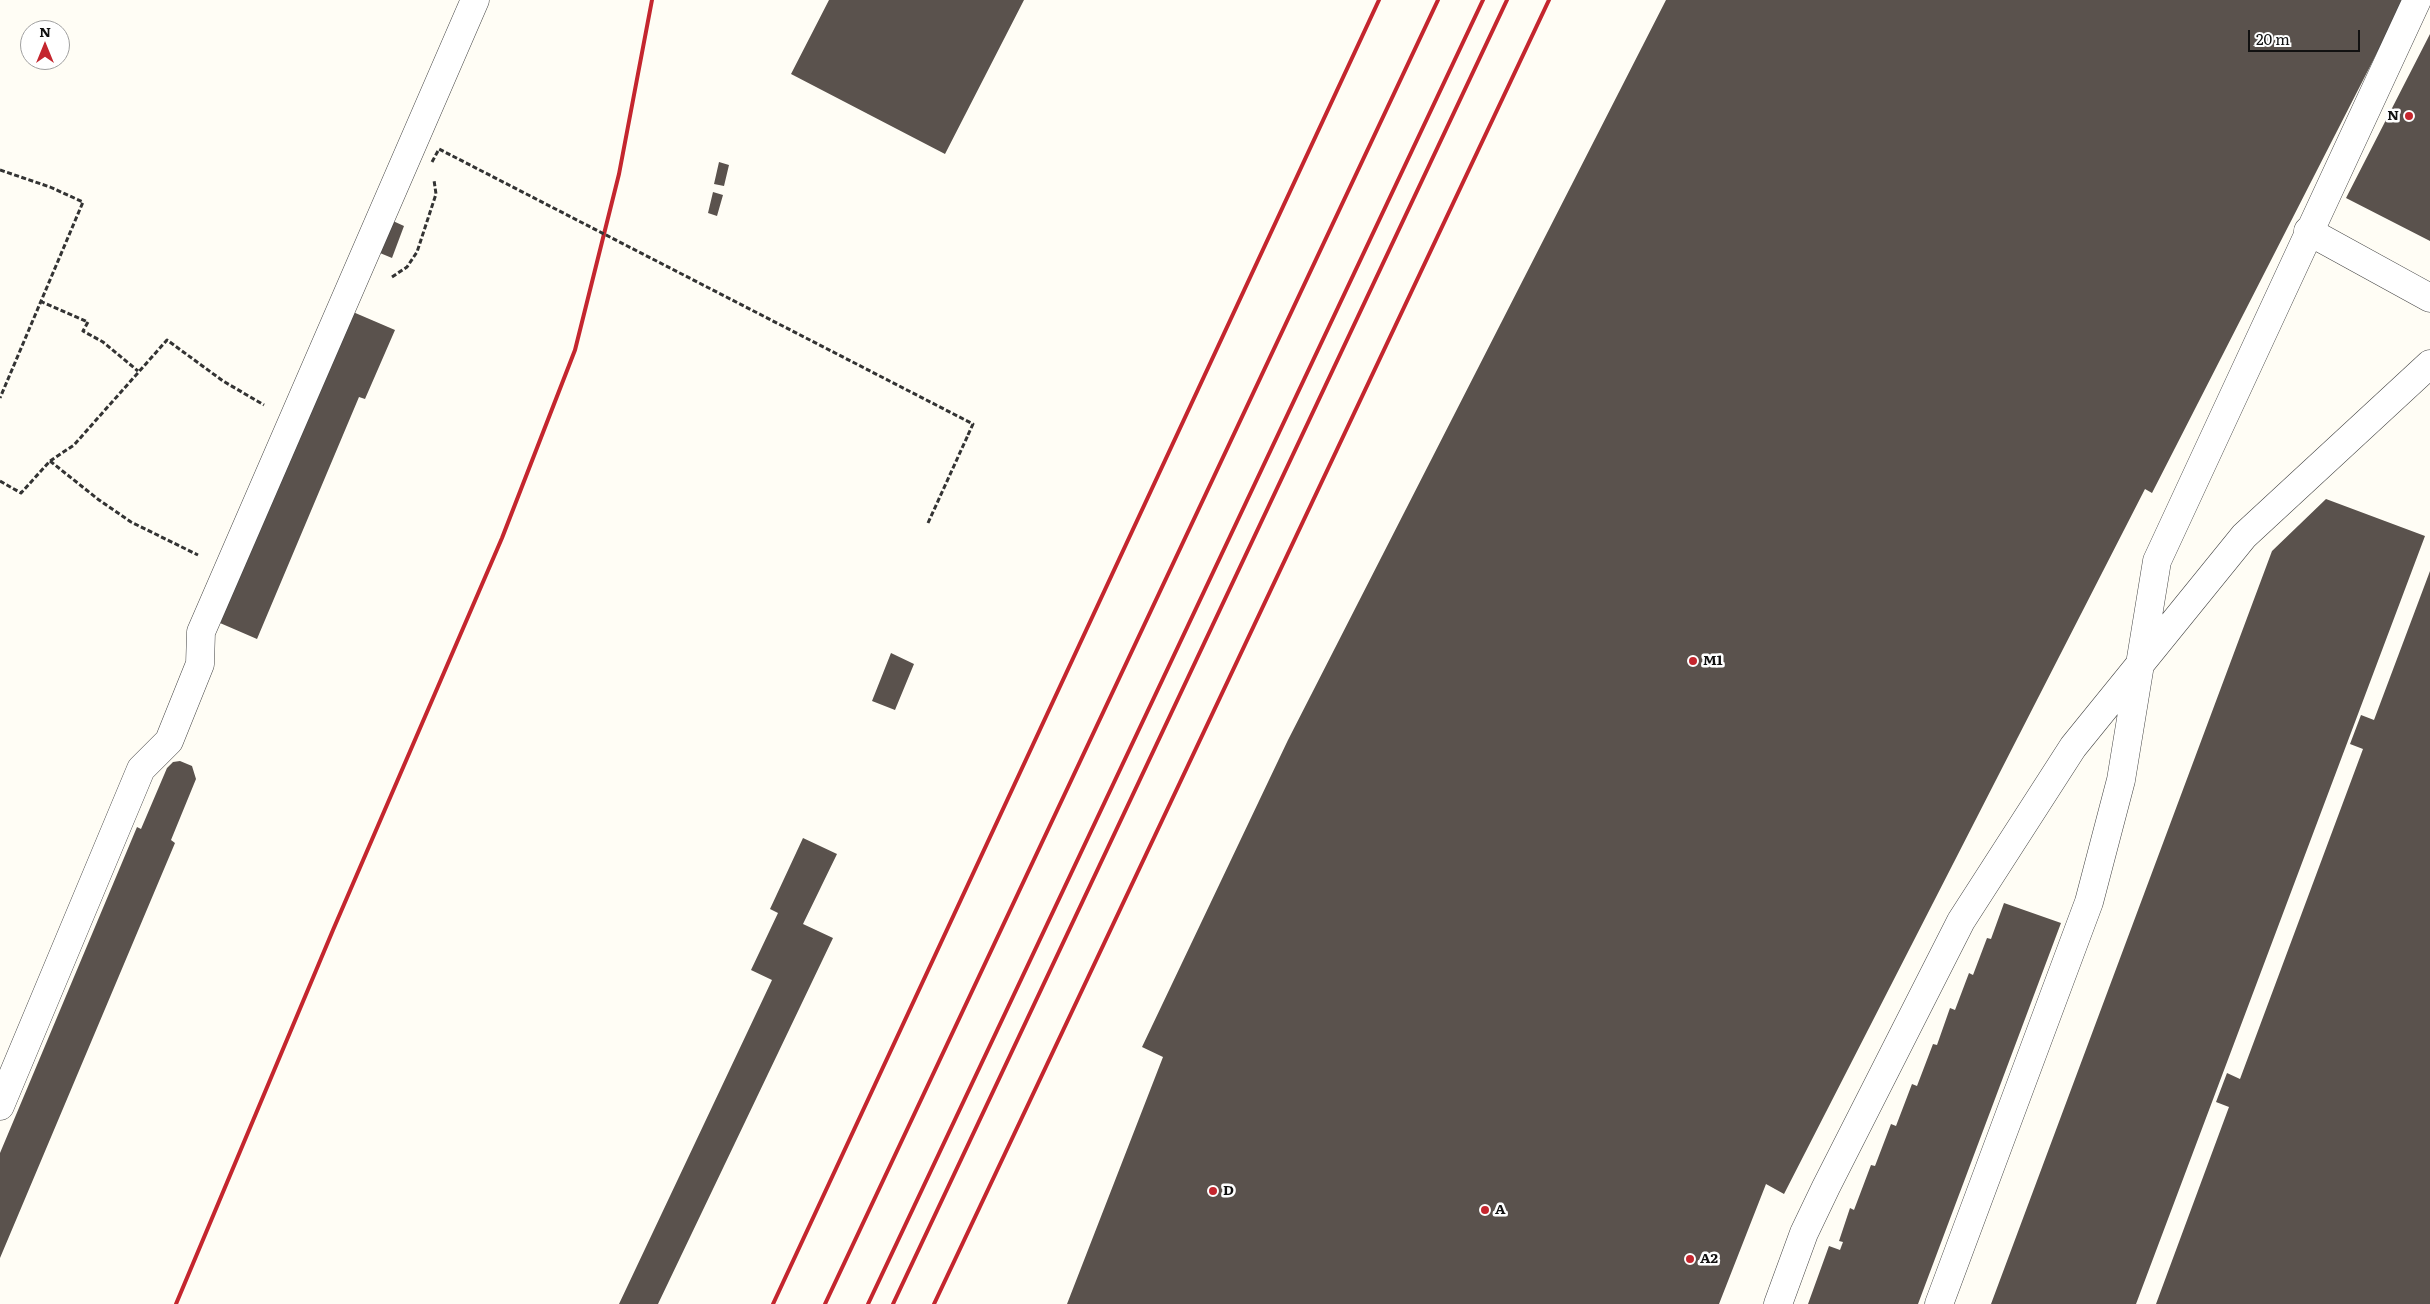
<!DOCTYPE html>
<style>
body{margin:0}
#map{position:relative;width:2430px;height:1304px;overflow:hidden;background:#fffdf5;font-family:Literata,serif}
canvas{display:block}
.north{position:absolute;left:20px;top:20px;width:50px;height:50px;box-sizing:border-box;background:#fff;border:1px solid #a0a0a0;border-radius:50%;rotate:0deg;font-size:14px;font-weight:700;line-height:20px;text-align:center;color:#111}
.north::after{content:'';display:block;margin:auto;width:18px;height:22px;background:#c4262e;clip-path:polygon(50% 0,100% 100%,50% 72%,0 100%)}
.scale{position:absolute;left:2248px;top:30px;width:112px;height:22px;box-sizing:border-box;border:2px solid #111;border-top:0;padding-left:6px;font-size:15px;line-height:18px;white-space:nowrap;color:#111;-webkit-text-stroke:4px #fff;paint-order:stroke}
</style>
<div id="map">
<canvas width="2430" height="1304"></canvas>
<div class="north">N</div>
<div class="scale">20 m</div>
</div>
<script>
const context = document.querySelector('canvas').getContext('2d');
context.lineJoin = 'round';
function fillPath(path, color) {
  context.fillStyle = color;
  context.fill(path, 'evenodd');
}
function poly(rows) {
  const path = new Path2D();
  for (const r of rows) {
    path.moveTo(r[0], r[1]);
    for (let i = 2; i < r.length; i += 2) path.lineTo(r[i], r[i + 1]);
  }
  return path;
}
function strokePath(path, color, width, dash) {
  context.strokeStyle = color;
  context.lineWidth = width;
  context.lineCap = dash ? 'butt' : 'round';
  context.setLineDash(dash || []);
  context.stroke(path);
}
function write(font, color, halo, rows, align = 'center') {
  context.font = font + ' Literata,serif';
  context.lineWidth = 5;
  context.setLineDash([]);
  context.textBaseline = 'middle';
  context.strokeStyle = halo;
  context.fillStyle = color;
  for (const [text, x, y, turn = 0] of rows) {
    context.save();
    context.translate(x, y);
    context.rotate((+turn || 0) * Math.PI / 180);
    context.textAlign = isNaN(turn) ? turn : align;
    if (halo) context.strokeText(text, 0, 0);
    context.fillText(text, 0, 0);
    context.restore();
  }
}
fillPath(poly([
 [829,0,1024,0,945,154,791,74],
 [1666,0,2404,0,2152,493,2145,489,1784,1194,1766,1184,1719,1304,1067,1304,1163,1057,1142,1047,1288,740],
 [2430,34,2430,241,2346,198],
 [719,162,729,165,724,186,714,184],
 [713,192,723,195,717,216,708,213],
 [393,221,404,226,392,258,380,253],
 [346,309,395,330,365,399,359,397,257,639,220,623,265,515],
 [2326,499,2425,536,2136,1304,1991,1304,2272,551],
 [2430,571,2430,1304,2156,1304,2229,1107,2216,1102,2227,1073,2240,1079,2363,749,2350,744,2361,715,2374,720],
 [891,653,914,664,895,710,872,701],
 [180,761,192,766,196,779,171,840,175,843,0,1258,0,1153,137,827,141,829,167,768,173,762],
 [803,838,837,854,803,924,833,938,658,1304,619,1304,772,980,751,970,778,913,770,909],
 [2004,903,2061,923,1918,1304,1808,1304,1829,1246,1840,1250,1843,1242,1839,1241,1850,1208,1854,1210,1871,1165,1875,1166,1891,1124,1896,1126,1912,1084,1917,1086,1933,1044,1937,1045,1950,1008,1955,1010,1969,973,1973,975,1987,938,1991,939]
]), '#5a524d');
const minor = poly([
 [2308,231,2430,298],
 [0,1106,141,769,169,741,200,664,201,632,475,0],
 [1778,1304,1804,1233,1826,1187,1961,921,2073,747,2244,536,2430,364],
 [1939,1304,2089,902,2121,780,2157,561,2417,0]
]);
strokePath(minor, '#444', 29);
strokePath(poly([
 [0,170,50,187,83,202,0,398],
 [392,277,407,267,417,252,436,194,434,180],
 [40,301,88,322,83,331,103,342,138,371],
 [50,461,99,500,131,522,198,555],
 [0,481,21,493,50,461,74,445,167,340,223,381,264,405],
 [928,523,968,435]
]), '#333', 3, [5, 2.5]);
strokePath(minor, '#fff', 28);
strokePath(poly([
 [176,1304,333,930,502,538,575,350,619,174,652,0],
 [773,1304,1379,0],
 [825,1304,1438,0],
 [868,1304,1483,0],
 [893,1304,1507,0],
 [934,1304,1549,0]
]), '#c4262e', 4);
strokePath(poly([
 [432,162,439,149,973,424,968,435]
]), '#333', 3, [5, 2.5]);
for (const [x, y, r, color] of [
 [2409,116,5,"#c4262e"],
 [1693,661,5,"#c4262e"],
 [1213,1191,5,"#c4262e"],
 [1485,1210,5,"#c4262e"],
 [1690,1259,5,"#c4262e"]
]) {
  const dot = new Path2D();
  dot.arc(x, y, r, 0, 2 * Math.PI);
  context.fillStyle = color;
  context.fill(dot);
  strokePath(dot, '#fff', 2);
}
write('bold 14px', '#111', '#fff', [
 ["N",2399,116,"right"],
 ["M1",1703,661],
 ["D",1223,1191],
 ["A",1495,1210],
 ["A2",1700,1259]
], 'left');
</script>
